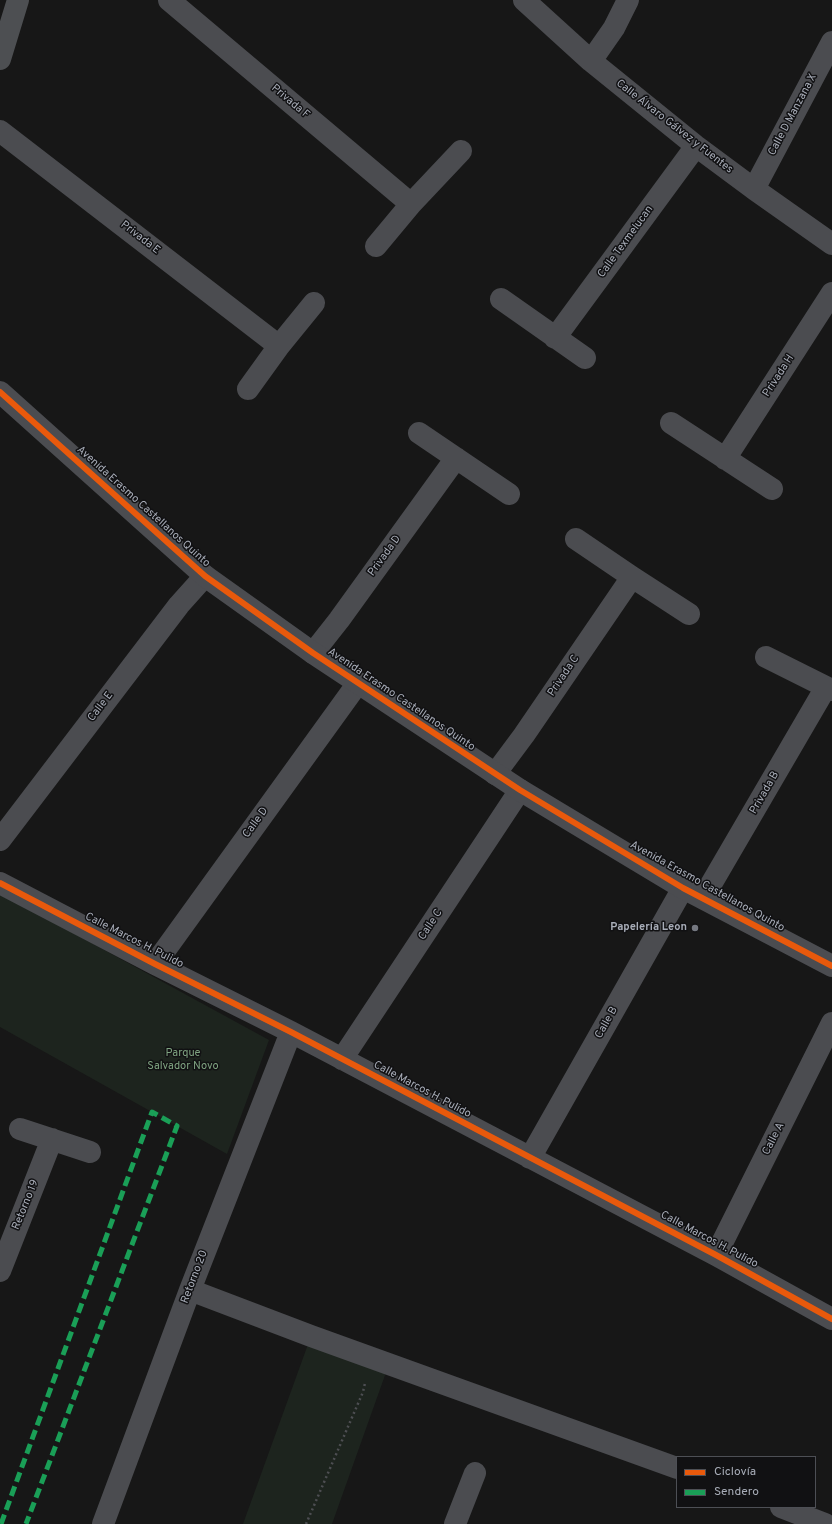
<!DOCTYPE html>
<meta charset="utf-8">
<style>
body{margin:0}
#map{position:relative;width:832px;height:1524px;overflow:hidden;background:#171717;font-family:Overpass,sans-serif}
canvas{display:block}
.legend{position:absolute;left:676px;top:1456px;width:140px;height:52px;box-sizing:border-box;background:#111113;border:1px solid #4d4f55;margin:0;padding:5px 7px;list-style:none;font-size:12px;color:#a8adb8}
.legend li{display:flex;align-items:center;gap:8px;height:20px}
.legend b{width:20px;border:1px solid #4d4f55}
</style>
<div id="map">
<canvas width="832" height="1524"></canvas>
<ul class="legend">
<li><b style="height:5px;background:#e8590c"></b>Ciclovía</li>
<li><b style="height:5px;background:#1a9f57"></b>Sendero</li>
</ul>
</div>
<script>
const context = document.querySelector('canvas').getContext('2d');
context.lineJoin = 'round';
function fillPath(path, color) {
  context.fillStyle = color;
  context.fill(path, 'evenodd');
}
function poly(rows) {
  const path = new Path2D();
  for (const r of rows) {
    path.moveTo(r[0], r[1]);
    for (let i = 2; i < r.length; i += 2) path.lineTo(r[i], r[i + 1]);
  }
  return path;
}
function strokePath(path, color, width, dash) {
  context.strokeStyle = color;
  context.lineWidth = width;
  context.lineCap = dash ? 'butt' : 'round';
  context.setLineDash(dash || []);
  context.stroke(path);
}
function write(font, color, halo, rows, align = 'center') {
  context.font = font + ' Overpass,sans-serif';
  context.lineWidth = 3;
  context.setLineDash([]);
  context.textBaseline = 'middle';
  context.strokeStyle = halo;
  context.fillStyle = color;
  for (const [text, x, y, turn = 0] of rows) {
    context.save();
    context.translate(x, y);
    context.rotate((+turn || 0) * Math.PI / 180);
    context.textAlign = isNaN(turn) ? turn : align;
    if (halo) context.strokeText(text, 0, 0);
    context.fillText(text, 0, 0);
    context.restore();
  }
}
fillPath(poly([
 [0,893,269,1040,227,1154,0,1027],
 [311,1336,389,1364,332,1524,243,1524]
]), '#1d241e');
strokePath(poly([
 [306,1524,363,1392,365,1383]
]), '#4d4e52', 2.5, [2, 3]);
strokePath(poly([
 [169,0,411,204],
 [524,0,591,61,696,146,754,189,832,244],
 [591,61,614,28,628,0],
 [0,131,279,346],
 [754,189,832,42],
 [376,246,411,204,461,151],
 [501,299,585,358],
 [555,338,696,146],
 [248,389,279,346,314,303],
 [671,423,772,489],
 [419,433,509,494],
 [725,459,832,293],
 [576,539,632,577,689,614],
 [313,653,339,620,456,458],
 [766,657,832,690],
 [495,774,524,735,632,577],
 [0,840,179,605,205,576],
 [0,883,155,964,291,1032,716,1255,832,1319],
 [703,898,826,687],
 [155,964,358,683],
 [342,1059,520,790],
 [20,1129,90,1152],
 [530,1158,683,888],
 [716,1255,832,1023],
 [0,1271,52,1139],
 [190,1290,311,1336,677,1468],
 [781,1507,825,1524],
 [103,1524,190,1290,291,1032],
 [455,1524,475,1473]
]), '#4b4c50', 22);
strokePath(poly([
 [0,392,205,576,313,653,520,790,683,888,832,966]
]), '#4b4c50', 22);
strokePath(poly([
 [0,59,18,0]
]), '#4d4f52', 22);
strokePath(poly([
 [1,1524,152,1112,177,1126,26,1524]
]), '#1a9f57', 5, [10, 5]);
strokePath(poly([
 [0,392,205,576,313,653,520,790,683,888,832,966],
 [0,883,155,964,291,1032,716,1255,832,1319]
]), '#e8590c', 6);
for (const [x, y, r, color] of [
 [695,928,4,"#757880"]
]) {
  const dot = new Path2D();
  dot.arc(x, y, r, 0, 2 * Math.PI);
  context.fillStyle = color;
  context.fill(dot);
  strokePath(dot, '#111113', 1.5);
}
write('11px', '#a8adb8', '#111113', [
 ["Privada F",290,102,40],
 ["Calle D Manzana X",793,115,-62],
 ["Calle Álvaro Gálvez y Fuentes",674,127,38],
 ["Privada E",140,238,38],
 ["Calle Texmelucan",626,242,-54],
 ["Privada H",779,376,-57],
 ["Avenida Erasmo Castellanos Quinto",143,507,42],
 ["Privada D",385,556,-54],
 ["Privada C",564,676,-56],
 ["Avenida Erasmo Castellanos Quinto",401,700,34],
 ["Calle E",101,707,-53],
 ["Privada B",765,793,-60],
 ["Calle D",256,823,-54],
 ["Avenida Erasmo Castellanos Quinto",707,887,29],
 ["Calle C",431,925,-57],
 ["Calle Marcos H. Pulido",134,941,27],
 ["Calle B",607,1023,-61],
 ["Calle Marcos H. Pulido",422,1090,28],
 ["Calle A",774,1139,-63],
 ["Retorno 19",26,1205,-68],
 ["Calle Marcos H. Pulido",709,1240,28],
 ["Retorno 20",195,1277,-69]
]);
write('bold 11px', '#a8adb8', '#111113', [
 ["Papelería Leon",687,928]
], 'right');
write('11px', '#7fa381', '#111113', [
 ["Parque",183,1054],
 ["Salvador Novo",183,1067]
]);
</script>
